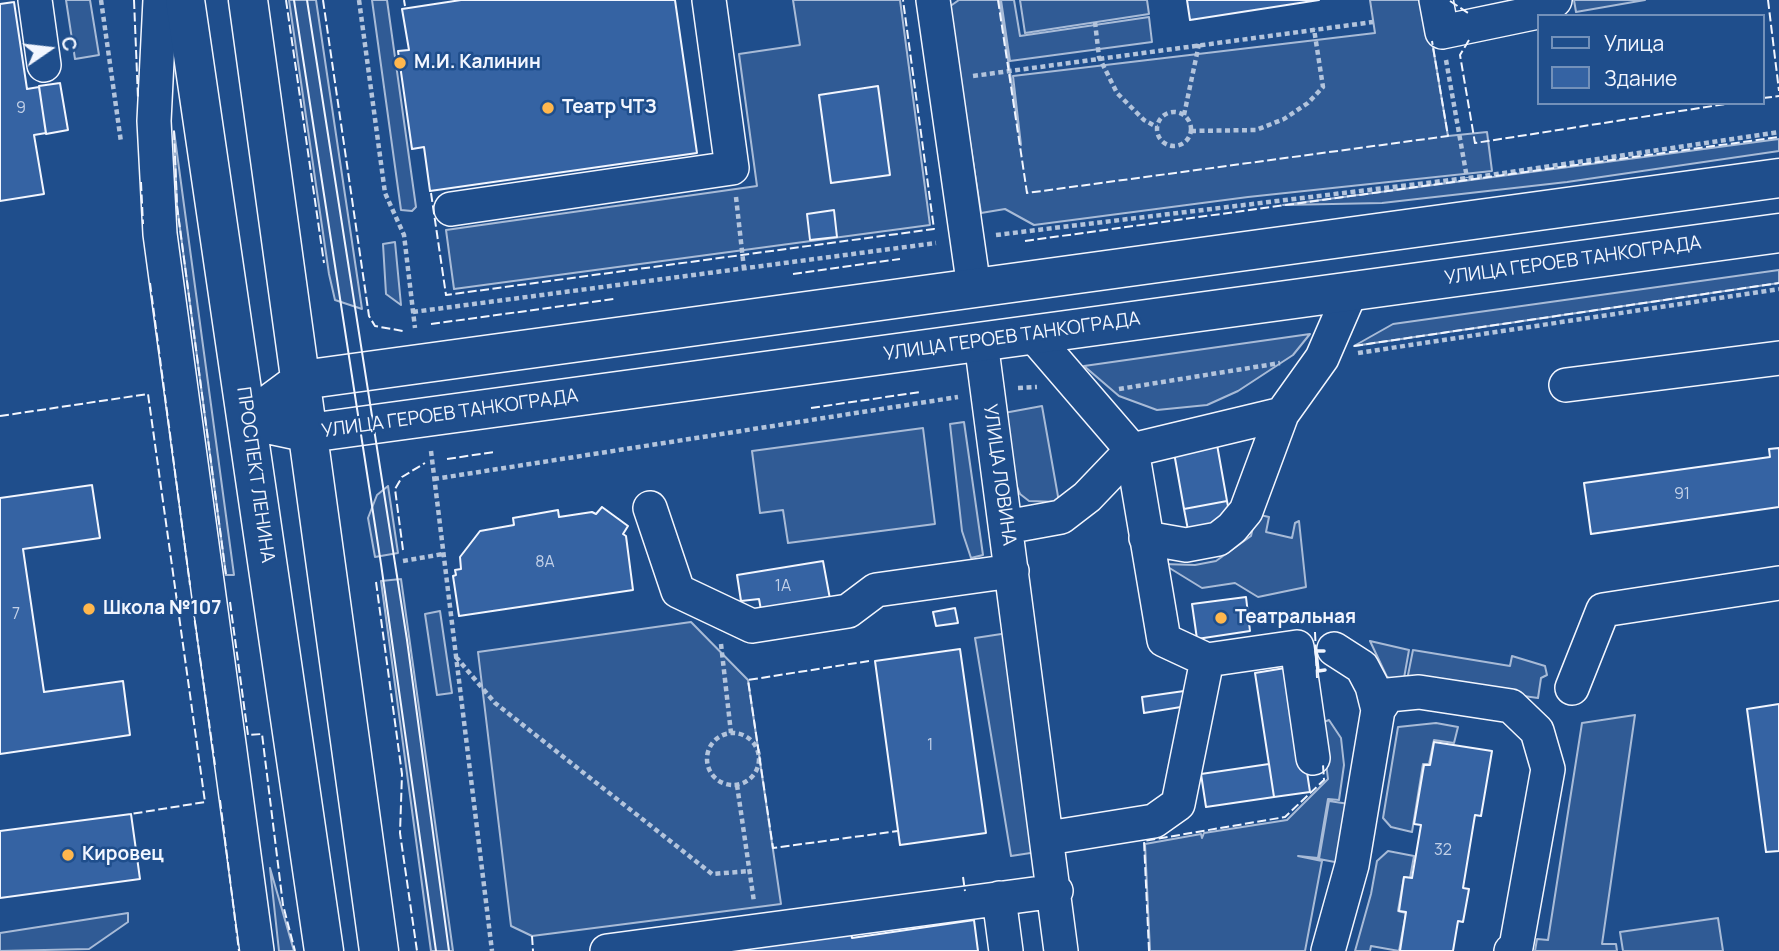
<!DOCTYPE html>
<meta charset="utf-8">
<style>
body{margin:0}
#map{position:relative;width:1779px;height:951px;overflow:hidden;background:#1f4e8c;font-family:Manrope,sans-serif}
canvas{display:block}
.legend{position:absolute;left:1537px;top:14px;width:228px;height:91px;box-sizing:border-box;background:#1f4e8c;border:2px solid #7391ba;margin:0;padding:9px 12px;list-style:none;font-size:21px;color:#f2f6ff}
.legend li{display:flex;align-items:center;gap:14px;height:35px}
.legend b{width:35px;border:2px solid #7391ba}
.north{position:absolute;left:14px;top:14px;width:70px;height:70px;-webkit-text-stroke:5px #1f4e8c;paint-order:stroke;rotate:76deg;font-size:19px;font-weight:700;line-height:28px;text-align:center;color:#f2f6ff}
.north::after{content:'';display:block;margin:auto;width:24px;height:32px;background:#f2f6ff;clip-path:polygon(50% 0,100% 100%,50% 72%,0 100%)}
</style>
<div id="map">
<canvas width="1779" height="951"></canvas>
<ul class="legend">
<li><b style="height:9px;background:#1f4e8c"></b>Улица</li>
<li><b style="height:19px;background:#3563a3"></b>Здание</li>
</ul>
<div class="north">С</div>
</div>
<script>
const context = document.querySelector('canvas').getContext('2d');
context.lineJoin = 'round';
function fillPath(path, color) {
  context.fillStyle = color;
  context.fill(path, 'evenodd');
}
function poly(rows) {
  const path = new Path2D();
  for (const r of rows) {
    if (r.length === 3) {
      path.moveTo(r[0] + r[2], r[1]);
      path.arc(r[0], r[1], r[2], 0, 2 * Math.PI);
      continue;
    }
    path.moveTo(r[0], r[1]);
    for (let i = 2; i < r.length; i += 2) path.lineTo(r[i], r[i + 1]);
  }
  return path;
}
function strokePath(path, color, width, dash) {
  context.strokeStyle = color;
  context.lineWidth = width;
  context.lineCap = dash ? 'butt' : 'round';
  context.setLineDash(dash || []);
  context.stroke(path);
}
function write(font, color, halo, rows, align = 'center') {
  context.font = font + ' Manrope,sans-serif';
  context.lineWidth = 5;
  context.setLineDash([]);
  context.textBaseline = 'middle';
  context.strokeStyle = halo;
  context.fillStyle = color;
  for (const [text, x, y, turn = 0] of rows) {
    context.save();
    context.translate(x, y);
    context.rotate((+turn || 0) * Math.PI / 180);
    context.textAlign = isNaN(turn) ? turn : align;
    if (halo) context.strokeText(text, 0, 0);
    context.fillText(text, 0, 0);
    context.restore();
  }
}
const built = poly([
 [66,0,90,0,99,55,75,59,66,0],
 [289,0,316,0,362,309,335,300,329,274,289,0],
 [372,0,387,0,416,207,412,211,401,210,372,0],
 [793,0,900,0,930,225,454,289,446,230,757,186,739,54,800,45,793,0],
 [959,0,999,0,1021,145,1013,76,1375,33,1370,0,1425,0,1448,136,1487,132,1492,171,1248,197,1034,225,1005,209,981,213,949,7,959,0],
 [1001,0,1014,0,1020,36,1149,17,1152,42,1010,61,1001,0],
 [1020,0,1147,0,1149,14,1025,33,1020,0],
 [1574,0,1645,0,1576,12,1574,0],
 [174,131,234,575,226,575,177,206,174,131],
 [1779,139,1779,151,1567,182,1382,203,1283,205,1779,139],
 [395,242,401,305,386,294,383,244,395,242],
 [1779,270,1779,283,1354,346,1393,324,1779,270],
 [1310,334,1293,355,1238,391,1207,405,1157,410,1119,396,1084,366,1310,334],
 [1042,406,1059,502,1029,501,1020,494,1014,480,1004,413,1042,406],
 [964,422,983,555,971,558,962,531,950,424,964,422],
 [923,428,935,524,788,543,783,510,760,513,752,451,923,428],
 [388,486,398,553,375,557,368,518,377,495,388,486],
 [1256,514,1269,517,1266,532,1292,538,1295,523,1299,521,1306,587,1258,597,1235,583,1202,588,1163,564,1195,565,1216,561,1251,536,1256,514],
 [401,579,453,951,431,951,381,581,401,579],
 [440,611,452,693,437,695,425,614,440,611],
 [691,622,748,680,781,904,532,936,511,926,478,652,691,622],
 [1008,633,1037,852,1011,856,975,638,1008,633],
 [1370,641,1409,650,1404,678,1395,681,1387,677,1370,641],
 [1413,650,1510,666,1512,656,1545,666,1547,675,1541,678,1538,698,1407,680,1413,650],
 [1635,715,1602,944,1616,944,1617,951,1535,951,1537,939,1548,940,1582,723,1635,715],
 [1329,720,1341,738,1344,765,1339,800,1328,799,1318,858,1298,856,1322,861,1305,951,1150,951,1145,844,1201,834,1202,838,1204,833,1287,820,1328,779,1321,723,1329,720],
 [1436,723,1458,727,1454,743,1434,740,1429,764,1423,764,1412,832,1391,827,1383,818,1398,727,1436,723],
 [1329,801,1349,804,1340,863,1319,859,1329,801],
 [1388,851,1414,856,1410,878,1404,877,1398,911,1406,913,1399,951,1371,946,1370,951,1355,951,1371,894,1377,861,1388,851],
 [270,868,294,951,279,951,270,868],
 [128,913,128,922,89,949,0,951,0,933,128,913],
 [1718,918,1723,951,1623,951,1620,932,1718,918]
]);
fillPath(built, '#305b95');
strokePath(built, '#a8bbd7', 2);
const building = poly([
 [461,0,675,0,697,153,430,191,424,147,412,149,398,51,409,50,402,9,461,0],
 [1187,0,1319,0,1190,20,1187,0],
 [14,2,27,89,39,87,46,133,34,135,44,194,0,201,0,4,14,2],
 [60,83,68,130,46,134,39,86,60,83],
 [878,86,890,175,831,183,819,95,878,86],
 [834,210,837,237,810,240,807,214,834,210],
 [1213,422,1227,501,1184,509,1170,430,1213,422],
 [1779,448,1779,507,1591,534,1584,483,1770,457,1769,449,1779,448],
 [92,485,100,538,23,549,44,692,123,681,130,735,0,754,0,498,92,485],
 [1227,501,1231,522,1188,530,1184,509,1227,501],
 [602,507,628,526,623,534,626,536,633,590,459,616,453,576,456,575,455,570,461,569,460,557,480,531,514,525,513,518,558,510,559,517,592,512,596,514,602,507],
 [823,561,830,599,761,610,759,599,741,601,737,575,823,561],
 [1246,597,1250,631,1197,639,1192,604,1246,597],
 [955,608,958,623,936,626,933,612,955,608],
 [960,649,986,833,900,845,875,661,960,649],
 [1291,667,1310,792,1274,797,1255,673,1291,667],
 [1184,691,1187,706,1144,713,1142,697,1184,691],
 [1779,704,1779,851,1766,852,1747,709,1779,704],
 [1434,742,1492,751,1481,816,1475,815,1463,888,1469,889,1463,922,1458,921,1453,951,1400,951,1406,912,1399,911,1404,877,1412,878,1421,825,1414,824,1424,765,1430,765,1434,742],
 [1269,764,1274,797,1206,807,1201,774,1269,764],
 [131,814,140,879,0,898,0,831,131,814],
 [974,920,978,951,720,951,851,933,852,938,974,920]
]);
fillPath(building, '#3563a3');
strokePath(building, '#f2f6ff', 2);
const minor = poly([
 [35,0,44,65],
 [160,0,154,121,160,234,257,951],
 [933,0,974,288],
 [1436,0,1442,32,1543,11,1555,0],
 [451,209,732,168,709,0],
 [1033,335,1132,450,1282,414,1322,358,1351,291],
 [981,342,1061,951],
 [1566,385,1779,358],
 [1132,450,1164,640,1207,660,1297,647,1313,758],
 [650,508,678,591,752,626,848,611,876,590,1012,571],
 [1006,527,1061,517,1087,497,1132,450],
 [1146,538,1186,545,1218,539,1232,528,1246,511,1282,414],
 [1334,649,1362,667,1372,686,1378,710],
 [1572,688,1603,610,1779,583],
 [1048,838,1154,821,1178,804,1207,660],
 [999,898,1006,951],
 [607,951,1056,891],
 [1328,951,1352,865,1378,710,1388,695,1419,692,1511,706,1537,731,1548,769,1516,947,1511,951]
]);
const major = poly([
 [185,0,324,951],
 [248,0,379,951],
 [248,420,302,380,1779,178],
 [248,420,309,433,1779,233]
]);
strokePath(minor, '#f2f6ff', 36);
strokePath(major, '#f2f6ff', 41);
strokePath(poly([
 [101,0,121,142],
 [359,0,385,193,404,235,415,328],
 [1095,22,1099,57,1117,93,1144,120,1157,127],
 [1446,60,1467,178],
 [973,76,1373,22],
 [1174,129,17],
 [1184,115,1199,44],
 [1191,131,1256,130,1284,119,1308,103,1323,87,1314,29],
 [736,197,744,269],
 [996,235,1484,176,1779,132],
 [413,312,936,243],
 [1358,353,1779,289],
 [1018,388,1037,387],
 [1119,389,1280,363],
 [431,451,492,951],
 [434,479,958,397],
 [403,561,443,554],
 [721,644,731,733],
 [456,657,495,703,712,874,750,871],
 [733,759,26],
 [737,785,754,902]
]), '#b3c4dc', 4.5, [5, 3.5]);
strokePath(minor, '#1f4e8c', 33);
strokePath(major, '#1f4e8c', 38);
strokePath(poly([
 [294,0,381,564,436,951],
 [307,0,407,640,449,951]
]), '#f2f6ff', 2);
strokePath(poly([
 [134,0,138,98],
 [286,0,324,263],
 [323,0,369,316,375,326,403,331],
 [404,0,405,6],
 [998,0,1027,193,1448,136,1432,41],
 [1768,0,1779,91],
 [1450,1,1468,13],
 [1469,40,1460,55,1475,143,1732,103],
 [1763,98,1779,96],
 [174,131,177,206,226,575],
 [141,182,143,224],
 [431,193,446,295,934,229,903,0],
 [1025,241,1779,137],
 [793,274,900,259],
 [150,283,190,585],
 [431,324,614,299],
 [1354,346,1779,283],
 [811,408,920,392],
 [0,416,148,394,205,802,131,814],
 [447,459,494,452],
 [403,550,395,489,402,477,425,463],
 [376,582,402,774,400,833,417,951],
 [230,602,248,735,262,734,283,905,295,951],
 [193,608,215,765],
 [1315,632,1317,678],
 [869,661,748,680,773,848,898,831],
 [220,800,239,951],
 [963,877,965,891],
 [532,936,533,951],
 [1149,951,1144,841,1285,817,1324,780,1323,765]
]), '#f2f6ff', 2, [9, 3.5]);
strokePath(poly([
 [1324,651,1316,651,1318,671,1325,670]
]), '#f2f6ff', 3.5);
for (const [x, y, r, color] of [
 [400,63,7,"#ffb74d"],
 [548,108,7,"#ffb74d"],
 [89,609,7,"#ffb74d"],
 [1221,618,7,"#ffb74d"],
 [68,855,7,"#ffb74d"]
]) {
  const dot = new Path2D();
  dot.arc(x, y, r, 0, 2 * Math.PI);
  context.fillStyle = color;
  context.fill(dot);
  strokePath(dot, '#1f4e8c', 2.5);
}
write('16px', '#c3d1e8', null, [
 ["9",21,109],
 ["91",1682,495],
 ["8А",545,563],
 ["1А",783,587],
 ["7",16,615],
 ["1",930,746],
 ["32",1443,851]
]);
write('bold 19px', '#f2f6ff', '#1f4e8c', [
 ["М.И. Калинин",414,63],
 ["Театр ЧТЗ",562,108],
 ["Школа №107",103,609],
 ["Театральная",1235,618],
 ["Кировец",82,855]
], 'left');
write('19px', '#f2f6ff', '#1f4e8c', [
 ["УЛИЦА ГЕРОЕВ ТАНКОГРАДА",1573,261,-8],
 ["УЛИЦА ГЕРОЕВ ТАНКОГРАДА",1012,337,-8],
 ["УЛИЦА ГЕРОЕВ ТАНКОГРАДА",450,414,-8],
 ["ПРОСПЕКТ ЛЕНИНА",255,475,82],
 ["УЛИЦА ЛОВИНА",999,475,82]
]);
</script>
